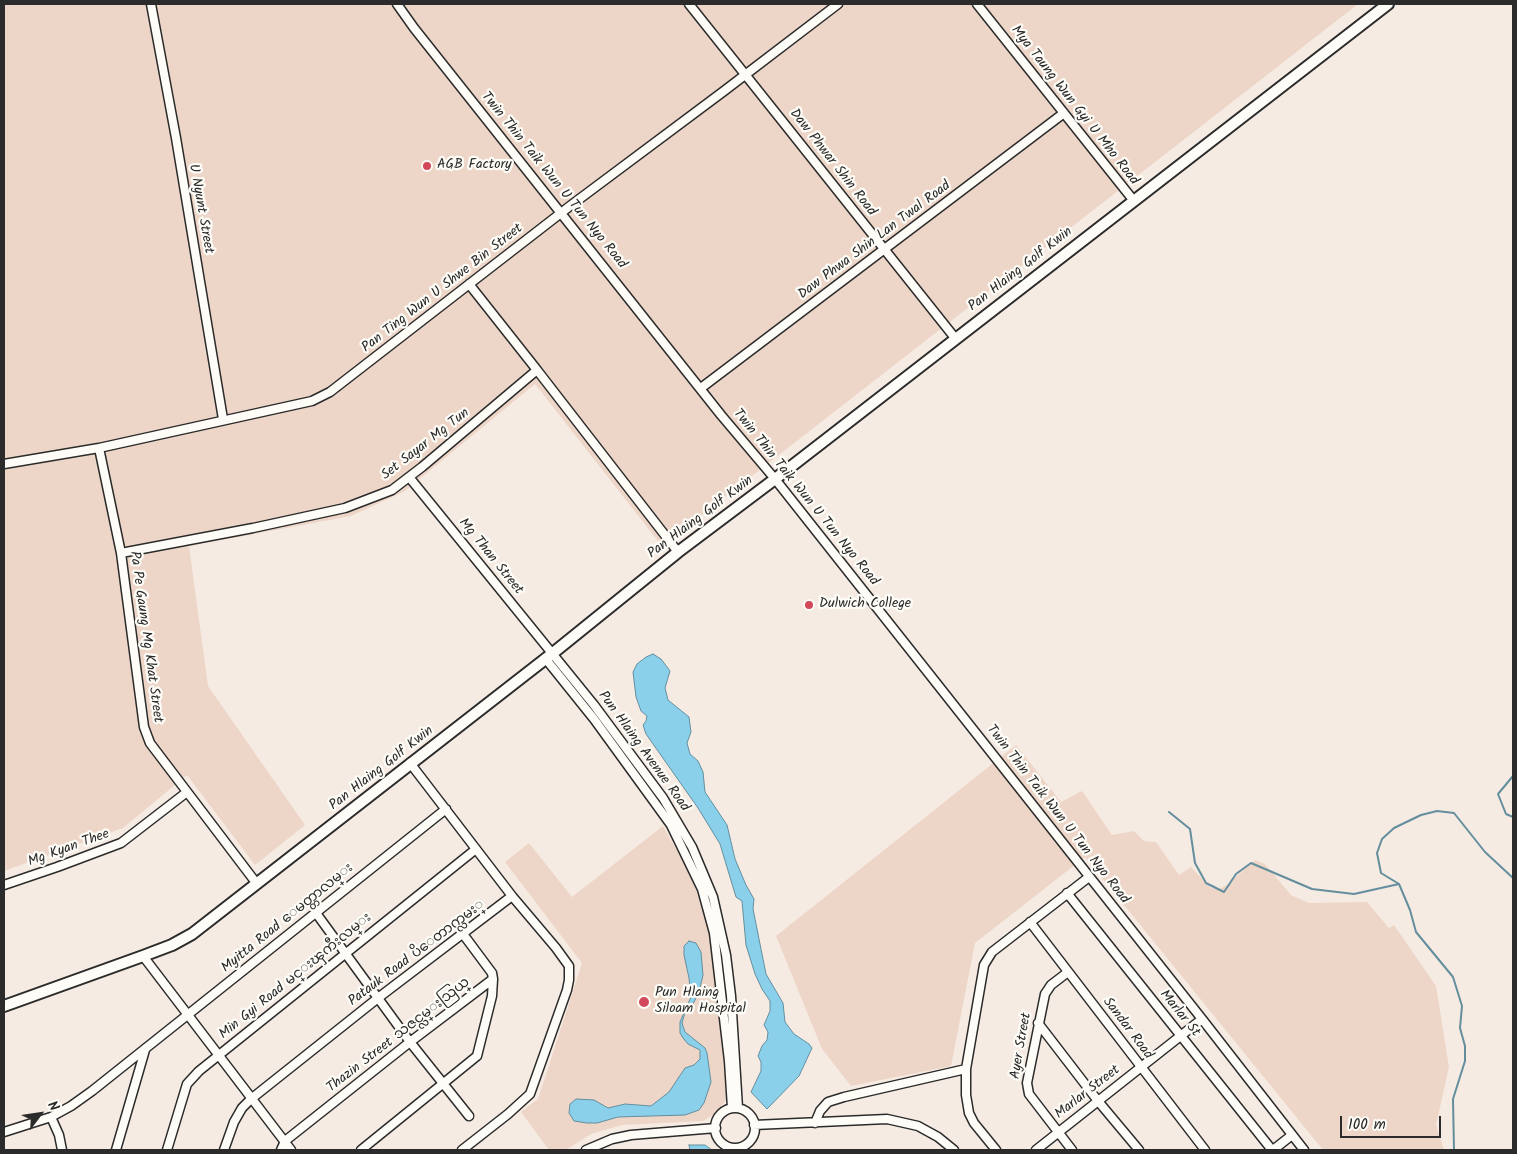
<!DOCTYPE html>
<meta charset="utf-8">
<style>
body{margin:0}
#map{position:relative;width:1517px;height:1154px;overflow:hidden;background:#f6ebe2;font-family:Kalam,sans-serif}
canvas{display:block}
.frame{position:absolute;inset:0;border:5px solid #2b2b2b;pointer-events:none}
.north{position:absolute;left:15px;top:1089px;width:50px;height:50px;-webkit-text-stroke:4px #fdfcf7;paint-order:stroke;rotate:59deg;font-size:14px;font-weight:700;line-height:20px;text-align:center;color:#2b2b2b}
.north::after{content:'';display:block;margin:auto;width:18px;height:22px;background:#2b2b2b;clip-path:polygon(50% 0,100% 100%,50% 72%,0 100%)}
.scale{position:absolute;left:1340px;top:1116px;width:101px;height:22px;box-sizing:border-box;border:2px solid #2b2b2b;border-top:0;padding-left:6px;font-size:15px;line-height:18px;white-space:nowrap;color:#2b2b2b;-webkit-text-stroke:4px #fdfcf7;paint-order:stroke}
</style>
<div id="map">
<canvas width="1517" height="1154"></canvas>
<div class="frame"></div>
<div class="north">N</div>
<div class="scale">100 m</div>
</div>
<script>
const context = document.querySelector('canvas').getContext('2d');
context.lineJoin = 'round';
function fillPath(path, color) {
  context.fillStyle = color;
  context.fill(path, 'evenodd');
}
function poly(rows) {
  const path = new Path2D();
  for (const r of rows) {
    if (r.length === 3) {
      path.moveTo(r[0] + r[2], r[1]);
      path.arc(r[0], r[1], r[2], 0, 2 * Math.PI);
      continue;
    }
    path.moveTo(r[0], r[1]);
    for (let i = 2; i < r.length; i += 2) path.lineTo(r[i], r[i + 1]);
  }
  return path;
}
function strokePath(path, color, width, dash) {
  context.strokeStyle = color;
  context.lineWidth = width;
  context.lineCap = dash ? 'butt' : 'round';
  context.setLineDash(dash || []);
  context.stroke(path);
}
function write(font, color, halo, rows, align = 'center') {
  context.font = font + ' Kalam,"Noto Sans Myanmar",sans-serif';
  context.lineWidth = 4.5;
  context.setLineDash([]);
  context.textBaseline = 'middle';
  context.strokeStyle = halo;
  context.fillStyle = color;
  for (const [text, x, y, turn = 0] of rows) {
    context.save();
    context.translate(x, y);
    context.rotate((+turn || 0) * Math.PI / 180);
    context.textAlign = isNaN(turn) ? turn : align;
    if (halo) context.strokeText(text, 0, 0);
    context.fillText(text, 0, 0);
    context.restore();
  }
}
fillPath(poly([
 [4,4,1358,4,662,546,535,384,405,491,351,516,189,546,208,686,305,825,255,865,187,775,123,828,4,871],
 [1016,745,1061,802,1082,791,1112,835,1134,831,1144,841,1156,842,1179,875,1191,867,1211,888,1219,889,1227,885,1255,860,1265,864,1291,895,1309,903,1367,902,1389,928,1394,925,1436,986,1449,1067,1436,1125,1444,1150,1323,1150,1085,857,975,943,951,1066,851,1086,822,1049,776,936],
 [663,826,691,876,707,922,714,955,728,1097,716,1113,703,1121,622,1125,591,1134,566,1150,549,1150,521,1112,538,1099,582,963,505,862,529,843,572,897]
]), '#edd6c8');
const water = poly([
 [653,654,661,659,670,671,665,688,668,700,689,717,691,732,687,743,690,754,698,761,703,772,705,792,727,825,735,859,746,885,754,899,753,909,766,974,783,1003,785,1022,794,1034,809,1044,812,1048,799,1076,767,1109,751,1092,761,1071,761,1062,758,1056,762,1046,767,1040,768,1032,764,1025,770,1011,770,1001,762,989,755,974,746,945,742,901,736,897,720,844,698,808,646,734,643,725,646,721,647,716,641,711,636,697,633,672,637,664,646,657,653,654],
 [689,941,696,943,701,952,703,975,699,992,693,1004,685,1012,682,1023,685,1032,705,1048,707,1053,711,1082,704,1103,699,1110,685,1115,618,1117,597,1123,587,1123,574,1121,569,1113,570,1104,576,1099,594,1100,608,1108,625,1104,651,1106,669,1092,685,1068,694,1065,700,1059,700,1050,688,1044,683,1038,680,1033,680,1022,691,997,689,978,684,955,684,946,689,941],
 [689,1145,705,1145,712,1150,690,1150,689,1145]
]);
fillPath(water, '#8ad0eb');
strokePath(water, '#648e9e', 1);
strokePath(poly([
 [1513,776,1498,794,1506,814,1513,817],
 [1169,812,1190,829,1195,863,1206,883,1224,892,1236,874,1251,863,1312,889,1354,894,1399,884],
 [1454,1150,1453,1099,1465,1061,1465,1046,1460,1028,1462,1006,1453,977,1416,932,1410,910,1399,884,1381,873,1377,853,1382,839,1394,828,1421,815,1437,811,1454,813,1485,852,1513,878]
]), '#648e9e', 2);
const minor = poly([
 [151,4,176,138,223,419],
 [397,4,414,28,721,415,775,479,1202,1019,1304,1150],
 [689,4,955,338],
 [977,4,1134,201],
 [537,370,678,552],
 [701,388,1064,113],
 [99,448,121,553,144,727,150,743,257,884],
 [4,464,99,448,312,401,330,392,570,206,724,91,838,4],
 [409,477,594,705,663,798,692,847,713,897,726,955,731,996,738,1108],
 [121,553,253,528,345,508,392,490,422,467,537,370,469,284],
 [545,658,594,719,671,825,702,889,714,933,729,1061,732,1108],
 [4,885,57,867,121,843,187,792],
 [1067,893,1272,1150],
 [316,913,410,1042,469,1116],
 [1030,922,1205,1150],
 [143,956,291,1150],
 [1068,972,1051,985,1045,994,1027,1083,1029,1094,1072,1150],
 [1038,1023,1098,1101,1139,1150],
 [735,1128,20],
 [51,1117,59,1135,62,1150],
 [815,1123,820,1111,828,1102,844,1097,966,1069],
 [754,1125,887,1119,918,1126,938,1137,954,1150],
 [4,1132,51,1117,71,1106,92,1091,446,809],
 [116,1150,145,1050],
 [167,1150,187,1084,199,1071,476,849],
 [224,1150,234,1122,242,1108,251,1099,378,998,512,896,410,763],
 [281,1150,285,1141,410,1042,493,979,492,973,463,934],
 [361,1150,477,1056,492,996,493,979],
 [462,1150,508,1114,530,1094,567,990,569,980,569,966,556,948,512,896],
 [586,1150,612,1139,631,1135,716,1128],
 [996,1150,974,1123,969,1113,966,1095,966,1069,984,965,992,952,1089,877],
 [1036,1150,1202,1019],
 [1273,1150,1292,1135]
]);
const tertiary = poly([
 [4,1006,143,956,172,945,192,934,553,653,678,552,775,479,1388,4]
]);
strokePath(minor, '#2b2b2b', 11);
strokePath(tertiary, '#2b2b2b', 14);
strokePath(minor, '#fdfcf7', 8);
strokePath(tertiary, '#fdfcf7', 10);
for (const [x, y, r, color] of [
 [427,166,5,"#d1495b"],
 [809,605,5,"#d1495b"],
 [644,1002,6,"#d1495b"]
]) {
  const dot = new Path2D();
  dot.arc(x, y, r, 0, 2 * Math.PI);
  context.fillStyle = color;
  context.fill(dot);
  strokePath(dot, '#fdfcf7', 2);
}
write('14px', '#2b2b2b', '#fdfcf7', [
 ["Mya Taung Wun Gyi U Mho Road",1074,106,52],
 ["Daw Phwar Shin Road",832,163,52],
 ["Twin Thin Taik Wun U Tun Nyo Road",553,181,51],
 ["U Nyunt Street",200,209,80],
 ["Daw Phwa Shin Lan Twal Road",875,241,-37],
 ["Pan Hlaing Golf Kwin",1021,270,-38],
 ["Pan Ting Wun U Shwe Bin Street",443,289,-38],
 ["Set Sayar Mg Tun",426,445,-38],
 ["Twin Thin Taik Wun U Tun Nyo Road",805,498,51],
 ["Pan Hlaing Golf Kwin",701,518,-37],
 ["Mg Than Street",490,557,51],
 ["Pa Pe Gaung Mg Khat Street",145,637,82],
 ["Pun Hlaing Avenue Road",643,752,54],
 ["Pan Hlaing Golf Kwin",382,769,-38],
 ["Twin Thin Taik Wun U Tun Nyo Road",1057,815,52],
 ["Mg Kyan Thee",69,849,-20],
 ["Myitta Road ေမတ္တာလမ္း",288,919,-39],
 ["Patauk Road ပိေတာက္လမး္",417,954,-37],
 ["Min Gyi Road မင္းၾကီးလမ္း",296,977,-39],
 ["Marlar St",1179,1014,51],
 ["Sandar Road",1127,1029,53],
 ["Thazin Street သဇင္လမ္းသြယ္",399,1036,-38],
 ["Ayer Street",1022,1046,-80],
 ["Marlar Street",1088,1093,-38]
]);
write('14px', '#2b2b2b', '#fdfcf7', [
 ["AGB Factory",437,166],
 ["Dulwich College",819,605],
 ["Pun Hlaing",655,994],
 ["Siloam Hospital",655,1010]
], 'left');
</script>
